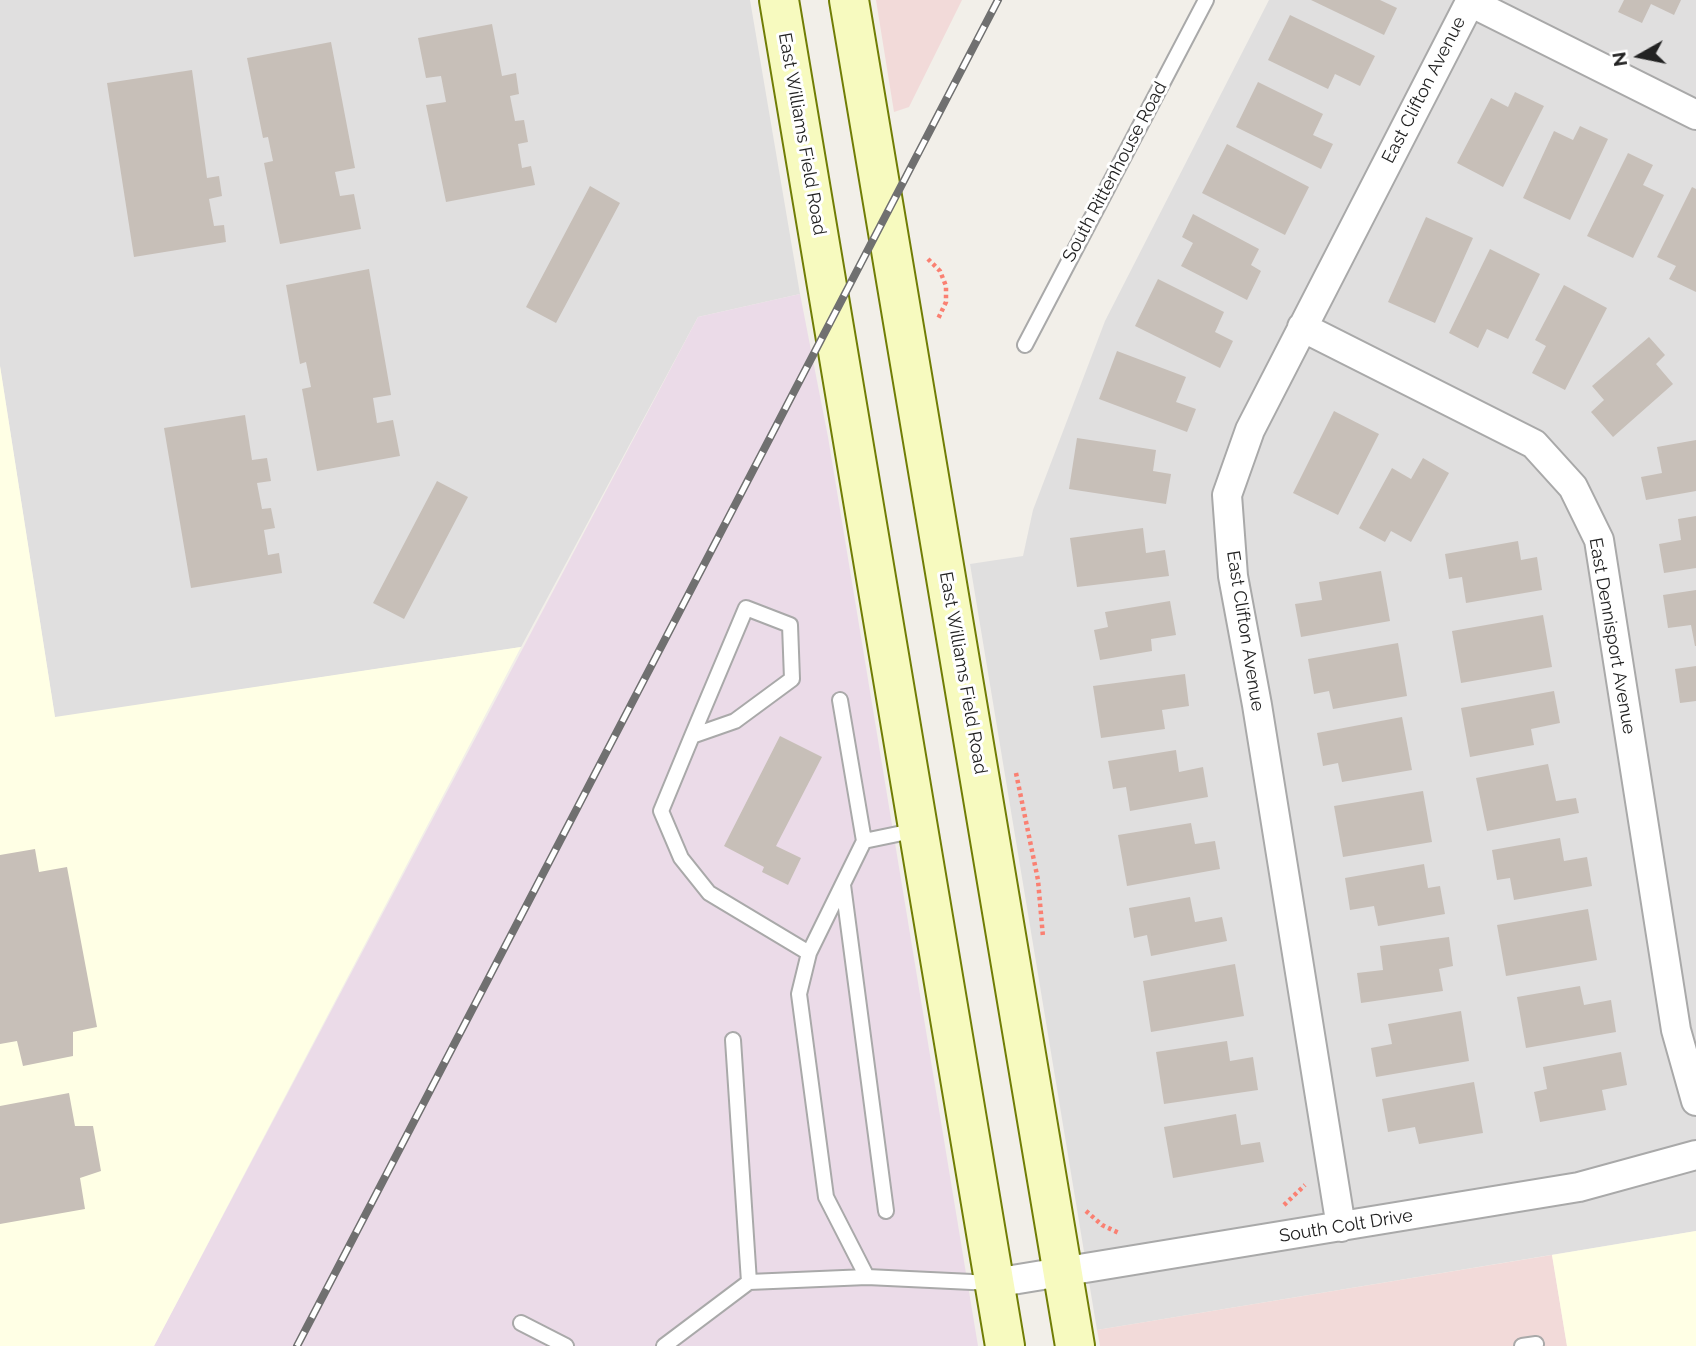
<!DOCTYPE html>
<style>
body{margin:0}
#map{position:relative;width:1696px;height:1346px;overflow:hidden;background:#f2efe9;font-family:Raleway,sans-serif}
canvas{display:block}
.north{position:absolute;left:1605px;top:21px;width:70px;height:70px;-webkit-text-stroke:5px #fff;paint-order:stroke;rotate:261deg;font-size:19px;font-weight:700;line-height:28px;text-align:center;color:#222}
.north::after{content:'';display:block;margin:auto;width:24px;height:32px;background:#222;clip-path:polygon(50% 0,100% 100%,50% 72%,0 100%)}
</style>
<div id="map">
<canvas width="1696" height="1346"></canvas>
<div class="north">N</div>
</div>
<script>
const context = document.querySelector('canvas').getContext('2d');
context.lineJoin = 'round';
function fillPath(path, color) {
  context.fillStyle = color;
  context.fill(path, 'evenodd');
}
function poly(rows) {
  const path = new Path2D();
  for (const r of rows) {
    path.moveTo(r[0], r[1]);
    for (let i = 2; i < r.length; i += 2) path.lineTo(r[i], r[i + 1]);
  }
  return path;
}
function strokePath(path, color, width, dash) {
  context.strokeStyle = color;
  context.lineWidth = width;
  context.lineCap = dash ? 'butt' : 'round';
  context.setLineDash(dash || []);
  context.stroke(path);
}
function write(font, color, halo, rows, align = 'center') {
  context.font = font + ' Raleway,sans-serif';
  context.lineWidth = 6;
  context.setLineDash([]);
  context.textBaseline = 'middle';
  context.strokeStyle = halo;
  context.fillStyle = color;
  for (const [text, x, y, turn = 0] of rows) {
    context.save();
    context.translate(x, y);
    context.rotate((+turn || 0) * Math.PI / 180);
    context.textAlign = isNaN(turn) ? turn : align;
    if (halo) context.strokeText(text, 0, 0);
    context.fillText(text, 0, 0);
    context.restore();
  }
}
fillPath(poly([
 [0,0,750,0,800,294,698,317,521,647,55,718,0,366],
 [1269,0,1696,0,1696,1231,1097,1330,970,564,1023,556,1033,510,1105,321]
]), '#e0dfdf');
fillPath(poly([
 [876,0,962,0,909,107,894,112],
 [1552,1255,1567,1346,1100,1346,1097,1330]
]), '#f2dad9');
fillPath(poly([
 [800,294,828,437,978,1346,154,1346,698,317]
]), '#ebdbe8');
fillPath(poly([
 [0,366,55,717,521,647,154,1346,0,1346],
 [1696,1231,1696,1346,1567,1346,1552,1255]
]), '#ffffe5');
fillPath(poly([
 [1311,0,1380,0,1397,8,1384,35],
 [1624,0,1681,0,1674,15,1651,4,1642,23,1618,12],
 [1290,15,1375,56,1360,86,1335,74,1328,89,1268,60],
 [492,24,502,76,516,73,519,94,510,96,515,121,524,120,528,142,518,144,522,168,531,166,535,185,446,202,426,105,446,102,441,76,426,78,418,38],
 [331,42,355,168,335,172,340,196,354,194,361,229,280,244,264,163,273,161,268,137,263,138,247,58],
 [192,70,207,178,219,176,222,196,209,199,214,226,224,225,226,242,134,257,107,83],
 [1258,82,1323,114,1313,135,1333,144,1321,169,1236,127],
 [1515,92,1544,106,1503,187,1457,163,1491,98,1508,107],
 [1580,126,1608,139,1570,220,1523,198,1554,131,1573,140],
 [1227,144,1309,187,1285,235,1202,193],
 [1628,153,1653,165,1643,185,1664,195,1633,258,1587,236],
 [590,186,620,203,556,323,526,307],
 [1692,187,1696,189,1696,292,1669,279,1676,266,1657,257],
 [1193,214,1259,249,1251,265,1261,271,1247,300,1181,266,1193,243,1182,237],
 [1426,217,1473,238,1435,323,1388,302],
 [1490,249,1540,274,1508,339,1487,329,1478,348,1449,333],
 [369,269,391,395,373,398,377,423,393,420,400,456,317,471,302,389,311,387,306,362,300,364,286,285],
 [1158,279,1224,312,1215,332,1233,341,1220,368,1135,326],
 [1564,285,1607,308,1565,390,1532,373,1546,346,1535,340],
 [1649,337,1665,355,1656,364,1673,384,1613,437,1591,412,1604,400,1592,386],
 [1117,351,1186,377,1176,402,1196,409,1187,432,1099,399],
 [1334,411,1379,434,1338,515,1293,493],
 [245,415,252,460,267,458,271,481,257,483,262,509,271,508,275,528,264,530,268,555,279,553,282,573,191,588,164,428],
 [1077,438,1156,450,1153,471,1171,474,1166,504,1069,489],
 [1696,440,1696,491,1646,500,1641,477,1662,473,1657,447],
 [1423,458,1449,473,1411,542,1391,531,1385,542,1359,528,1392,468,1411,479],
 [437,481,468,497,404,619,373,603],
 [1696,516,1696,568,1664,573,1659,544,1681,540,1678,519],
 [1143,528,1146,553,1165,550,1169,576,1077,587,1070,538],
 [1518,541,1521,560,1537,557,1542,590,1466,603,1462,577,1449,579,1445,554],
 [1381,571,1390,621,1301,637,1295,604,1322,600,1319,582],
 [1696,590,1696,646,1695,646,1691,625,1668,628,1663,595],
 [1170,601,1176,635,1151,639,1152,651,1100,660,1094,630,1108,627,1105,612],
 [1543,615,1552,667,1461,683,1452,631],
 [1398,643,1407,696,1333,709,1329,691,1314,694,1308,659],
 [1696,666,1696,701,1680,703,1675,669],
 [1185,674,1189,706,1162,710,1165,729,1101,738,1093,686],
 [1554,691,1560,723,1531,729,1534,745,1470,757,1461,708],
 [1402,717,1412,770,1342,782,1338,763,1323,766,1317,733],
 [780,736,822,757,776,846,801,858,788,885,762,872,764,867,724,846],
 [1176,750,1179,772,1203,767,1208,797,1130,811,1126,787,1113,789,1108,761],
 [1548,764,1556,801,1576,798,1579,813,1487,831,1476,778],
 [1423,791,1432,842,1343,857,1334,806],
 [1191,823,1195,844,1215,841,1220,869,1127,886,1118,835],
 [1560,838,1564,861,1587,857,1592,886,1514,900,1510,878,1497,880,1492,850],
 [35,849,39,872,67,867,97,1027,73,1032,73,1056,23,1066,17,1041,0,1044,0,855],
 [1424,864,1428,888,1440,886,1445,914,1378,926,1374,906,1350,910,1345,878],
 [1190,897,1195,922,1222,917,1227,941,1151,956,1147,935,1134,938,1129,908],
 [1588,909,1597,960,1506,976,1497,925],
 [1449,937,1453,966,1439,969,1443,991,1361,1003,1357,973,1383,970,1380,946],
 [1235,964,1244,1016,1151,1032,1143,981],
 [1580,986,1584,1005,1611,1000,1616,1032,1526,1048,1517,997],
 [1461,1011,1469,1061,1376,1077,1371,1048,1392,1044,1388,1024],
 [1227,1041,1230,1061,1253,1057,1258,1090,1164,1104,1156,1052],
 [1621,1052,1627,1085,1602,1090,1606,1110,1540,1122,1534,1092,1547,1089,1543,1067],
 [1474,1082,1483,1133,1419,1144,1415,1127,1388,1132,1382,1099],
 [69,1093,75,1126,93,1126,101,1171,80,1178,85,1209,0,1224,0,1106],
 [1236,1114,1241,1145,1260,1142,1264,1162,1173,1178,1164,1127]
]), '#c7bfb8');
const service = poly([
 [1025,345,1206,0],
 [692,736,735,721,792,679,790,625,746,608,692,736,661,811,681,858,709,893,809,953,864,841,840,700],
 [864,841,917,830],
 [843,885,886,1211],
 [809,953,799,994,826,1197,867,1277,993,1283],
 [733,1040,749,1282,867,1277],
 [521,1323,566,1346],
 [664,1346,749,1282],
 [1522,1346,1536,1344]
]);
const minor = poly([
 [1302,327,1534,444,1573,487,1599,540,1676,1030,1696,1101],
 [1341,1227,1257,705,1233,576,1227,495,1250,430,1470,2,1696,115],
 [994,1283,1579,1187,1696,1155]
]);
const secondary = poly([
 [779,0,1005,1346],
 [849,0,1075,1346]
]);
strokePath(service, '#a9a9a9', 18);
strokePath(minor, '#a9a9a9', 32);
strokePath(secondary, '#707d05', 42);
strokePath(poly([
 [928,259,940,271,946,286,946,302,938,319],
 [1016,773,1038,880,1043,937],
 [1284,1205,1305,1185],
 [1086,1211,1102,1225,1119,1233]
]), '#fa8072', 4.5, [3.5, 3.5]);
strokePath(service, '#fff', 14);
strokePath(minor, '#fff', 28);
strokePath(secondary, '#f7fabf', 38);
const rail = poly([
 [297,1346,998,0]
]);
strokePath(rail, '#707070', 8);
strokePath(rail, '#fff', 5, [16]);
write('18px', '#222', '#fff', [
 ["East Clifton Avenue",1424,90,-63],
 ["East Williams Field Road",802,134,80],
 ["South Rittenhouse Road",1115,172,-62],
 ["East Clifton Avenue",1245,631,81],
 ["East Dennisport Avenue",1612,636,80],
 ["East Williams Field Road",963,673,80],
 ["South Colt Drive",1346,1226,-9]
]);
</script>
